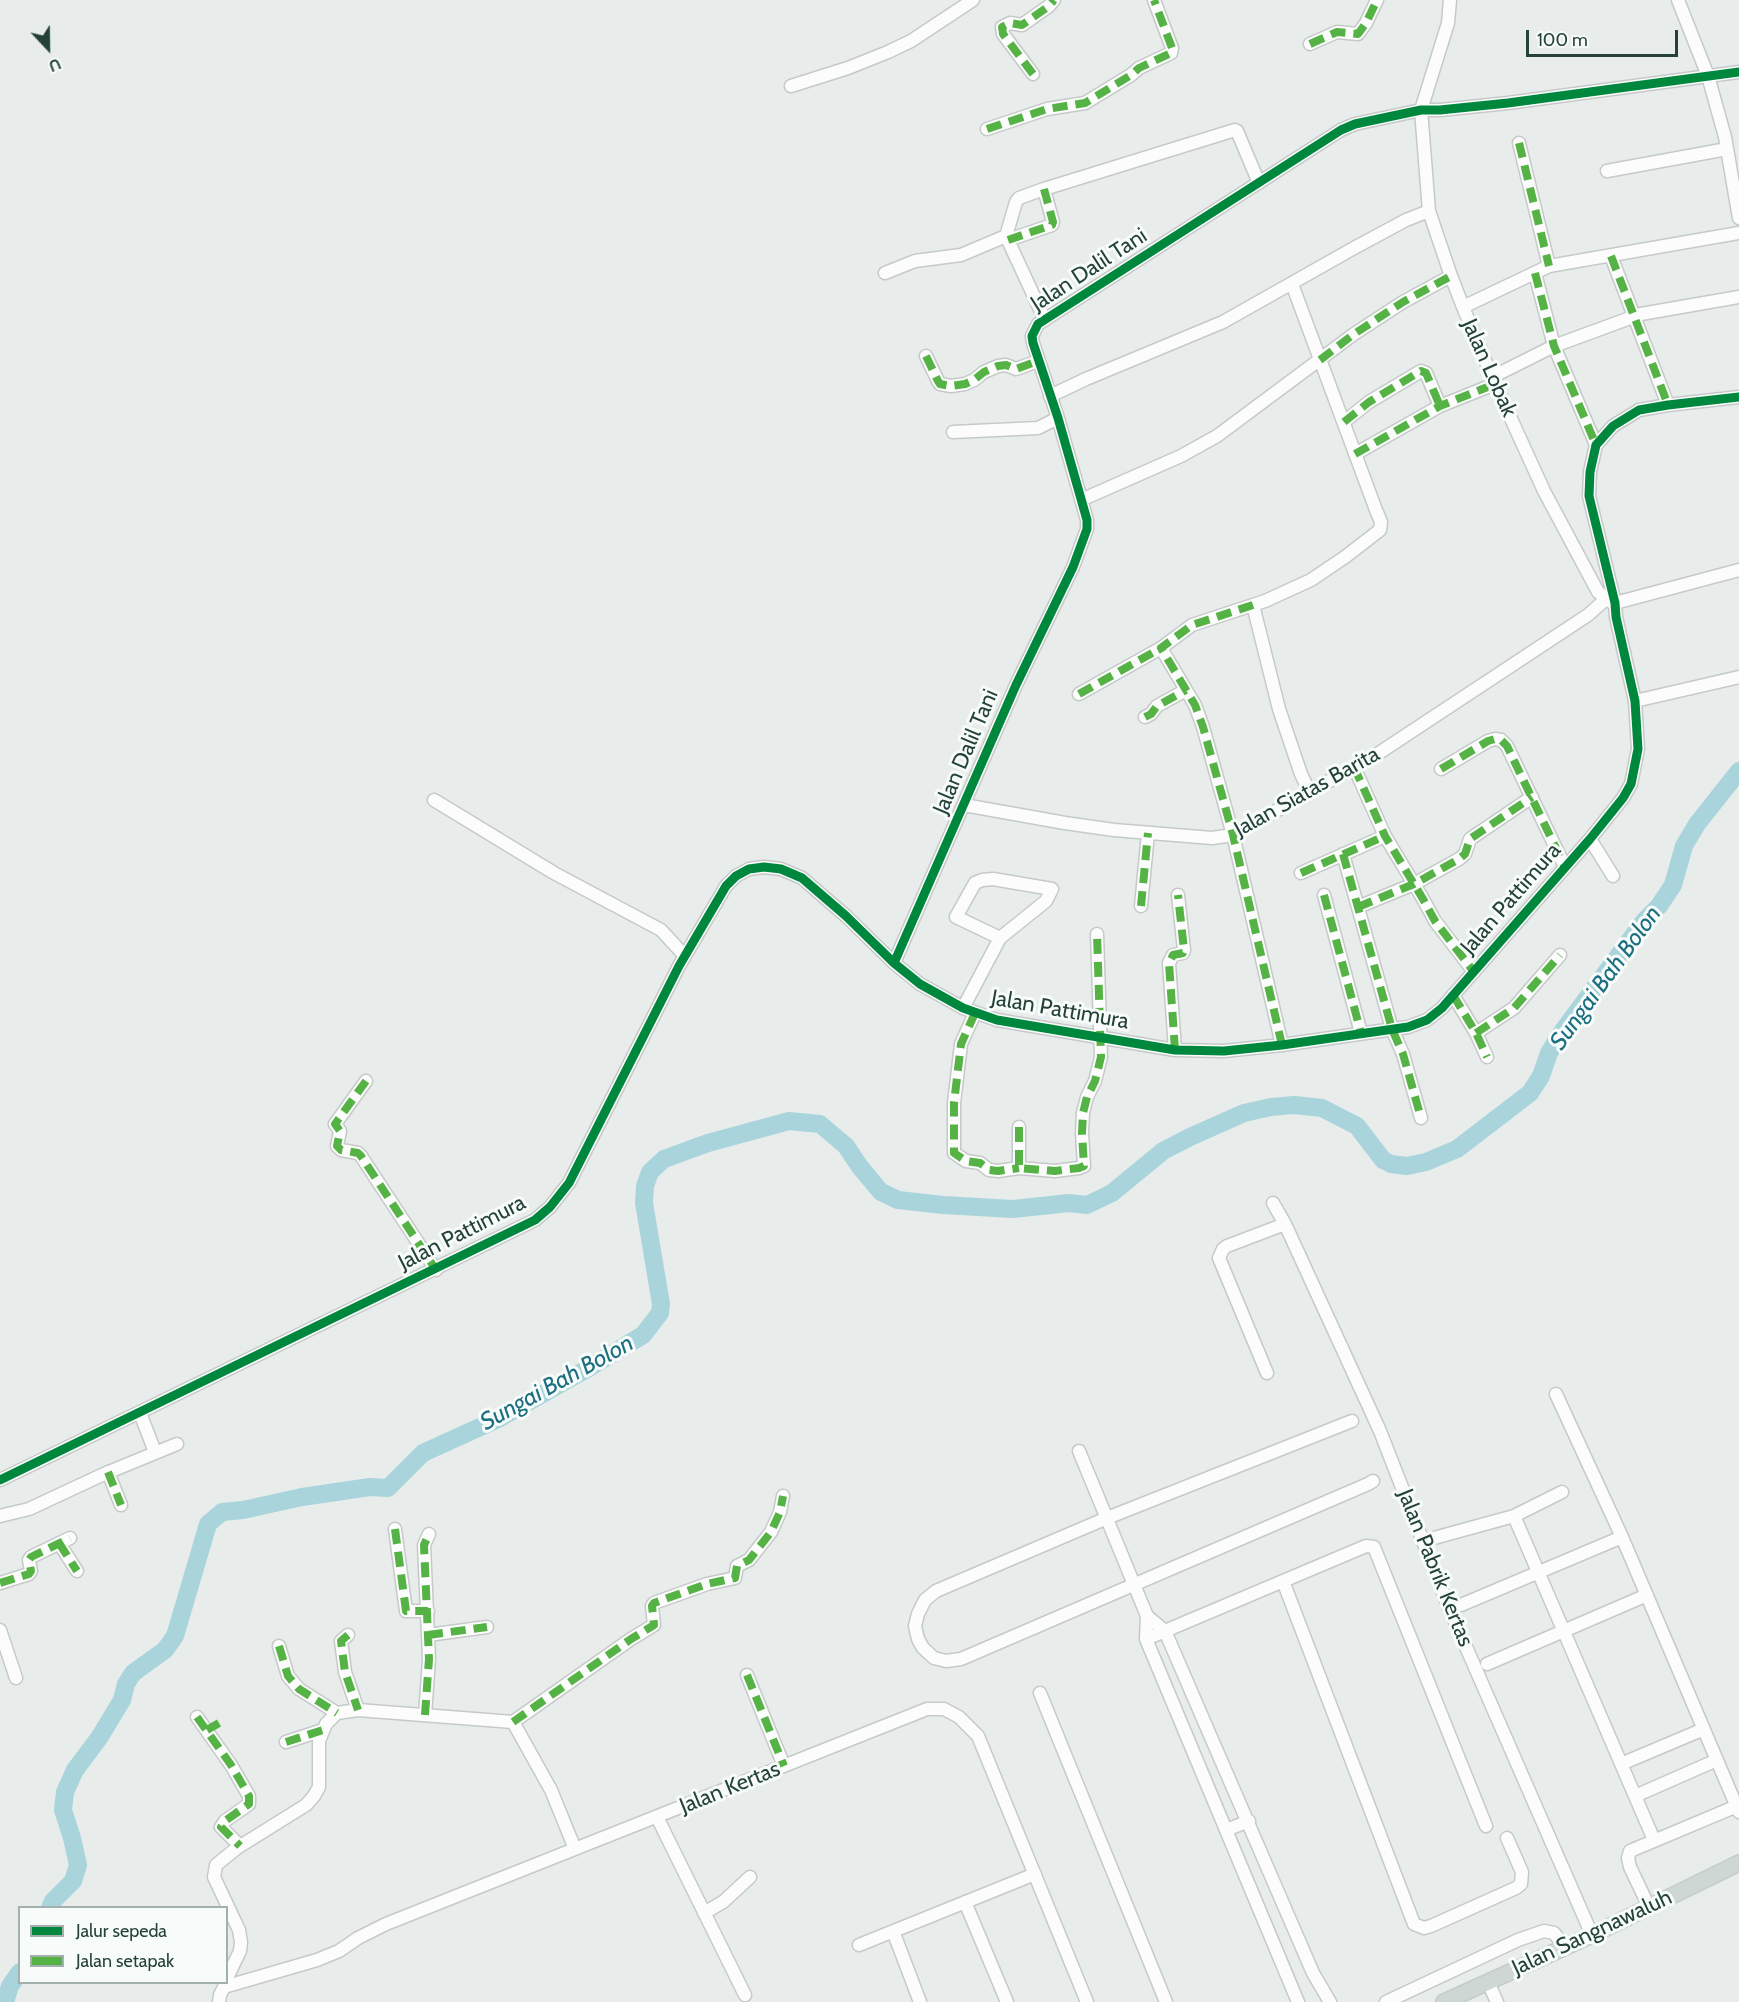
<!DOCTYPE html>
<style>
body{margin:0}
#map{position:relative;width:1739px;height:2002px;overflow:hidden;background:#e8edeb;font-family:Cabin,sans-serif}
canvas{display:block}
.legend{position:absolute;left:18px;top:1906px;width:210px;height:78px;box-sizing:border-box;background:#f7fbf9;border:2px solid #a3b1ad;margin:0;padding:8px 10px;list-style:none;font-size:18px;color:#24423a}
.legend li{display:flex;align-items:center;gap:12px;height:30px}
.legend b{width:30px;border:2px solid #a3b1ad}
.north{position:absolute;left:18px;top:18px;width:60px;height:60px;-webkit-text-stroke:4px #f7fbf9;paint-order:stroke;rotate:158deg;font-size:16px;font-weight:700;line-height:24px;text-align:center;color:#24423a}
.north::after{content:'';display:block;margin:auto;width:21px;height:27px;background:#24423a;clip-path:polygon(50% 0,100% 100%,50% 72%,0 100%)}
.scale{position:absolute;left:1526px;top:30px;width:152px;height:27px;box-sizing:border-box;border:3px solid #24423a;border-top:0;padding-left:8px;font-size:18px;line-height:21px;white-space:nowrap;color:#24423a;-webkit-text-stroke:4px #f7fbf9;paint-order:stroke}
</style>
<div id="map">
<canvas width="1739" height="2002"></canvas>
<ul class="legend">
<li><b style="height:8px;background:#00873e"></b>Jalur sepeda</li>
<li><b style="height:8px;background:#55b346"></b>Jalan setapak</li>
</ul>
<div class="north">U</div>
<div class="scale">100 m</div>
</div>
<script>
const context = document.querySelector('canvas').getContext('2d');
context.lineJoin = 'round';
function poly(rows) {
  const path = new Path2D();
  for (const r of rows) {
    path.moveTo(r[0], r[1]);
    for (let i = 2; i < r.length; i += 2) path.lineTo(r[i], r[i + 1]);
  }
  return path;
}
function strokePath(path, color, width, dash) {
  context.strokeStyle = color;
  context.lineWidth = width;
  context.lineCap = dash ? 'butt' : 'round';
  context.setLineDash(dash || []);
  context.stroke(path);
}
function write(font, color, halo, rows, align = 'center') {
  context.font = font + ' Cabin,sans-serif';
  context.lineWidth = 6;
  context.setLineDash([]);
  context.textBaseline = 'middle';
  context.strokeStyle = halo;
  context.fillStyle = color;
  for (const [text, x, y, turn = 0] of rows) {
    context.save();
    context.translate(x, y);
    context.rotate((+turn || 0) * Math.PI / 180);
    context.textAlign = isNaN(turn) ? turn : align;
    if (halo) context.strokeText(text, 0, 0);
    context.fillText(text, 0, 0);
    context.restore();
  }
}
strokePath(poly([
 [50,1908,53,1901,73,1881,78,1865,72,1838,63,1810,65,1792,75,1770,99,1738,122,1700,126,1684,133,1673,165,1650,175,1636,208,1524,222,1512,243,1510,302,1497,370,1487,388,1488,423,1453,500,1418,587,1369,643,1335,660,1313,661,1304,644,1203,645,1186,650,1172,664,1159,708,1143,789,1121,820,1124,846,1146,860,1167,881,1192,898,1200,943,1205,1013,1209,1069,1203,1087,1205,1112,1193,1163,1151,1190,1137,1244,1113,1271,1107,1294,1105,1322,1108,1357,1126,1383,1160,1391,1164,1407,1166,1426,1162,1457,1149,1530,1093,1541,1076,1549,1053,1559,1036,1644,921,1659,906,1673,885,1684,846,1697,824,1739,771],
 [5,2002,10,1986,20,1972]
]), '#a9d4db', 18);
const minor = poly([
 [1450,0,1448,23,1421,110,1429,211,1451,276,1463,307,1492,377,1544,491,1598,592,1611,602],
 [1678,0,1708,76,1725,137,1739,218],
 [1310,44,1337,32,1358,34,1366,23,1377,0],
 [1033,74,1003,34,1002,27,1010,23,1022,25,1049,6,1054,0],
 [791,86,848,68,888,52,911,41,973,0],
 [987,129,1047,109,1085,103,1131,75,1139,68,1171,53,1172,48,1154,0],
 [1519,143,1549,266],
 [1607,171,1727,149],
 [1008,240,1052,225,1053,222,1044,189],
 [1611,256,1668,405],
 [885,273,915,261,961,255,1006,236],
 [1535,273,1554,346,1596,445],
 [1463,307,1549,266,1739,233],
 [1045,320,1006,236,1016,202,1019,198,1044,189,1235,130,1237,131,1259,183],
 [926,356,938,381,940,384,951,386,965,384,974,380,984,372,998,366,1006,365,1016,369,1038,361],
 [1492,377,1554,346,1641,314,1739,297],
 [1050,396,1086,379,1223,322,1354,248,1406,220,1429,211],
 [1344,422,1369,402,1421,371,1426,373,1440,406],
 [953,432,1038,428,1058,418],
 [1355,454,1440,406,1495,384],
 [1081,500,1181,456,1217,436,1354,334,1403,302,1451,276],
 [1615,603,1739,570],
 [1253,605,1279,709,1301,774,1309,791],
 [1079,694,1161,648],
 [1635,701,1739,677],
 [1145,717,1151,714,1157,706,1186,690],
 [1354,767,1385,836,1423,899,1435,921,1474,972],
 [1441,769,1488,741,1495,739,1501,740,1507,746,1565,867],
 [434,800,554,873,661,930,684,955],
 [964,805,1065,823,1114,830,1212,838,1233,835,1379,753,1588,615,1606,599],
 [1590,839,1613,876],
 [1343,854,1392,1029,1403,1054,1421,1118],
 [1301,873,1385,836],
 [1324,895,1361,1033],
 [1141,906,1148,833],
 [1358,907,1414,884,1459,859,1465,854,1470,839,1532,797],
 [894,963,1016,685,1073,567,1087,529,1087,520,1058,418,1033,343,1032,336,1038,324,1341,130,1355,124,1421,110,1440,110,1508,103,1739,72],
 [1453,995,1476,1033,1487,1057],
 [963,1008,1000,938,1046,901,1052,889,993,879,982,880,975,883,956,917,1000,938],
 [975,1013,961,1044,954,1103,954,1153,966,1161,980,1163,989,1170,998,1171,1019,1168],
 [1476,1033,1514,1008,1560,955],
 [1282,1045,1233,835,1203,727,1195,705,1161,648,1192,625,1265,601,1311,580,1345,557,1380,530,1381,522,1376,510,1292,284],
 [1175,1050,1169,963,1173,955,1183,953,1184,950,1178,895],
 [366,1081,335,1124,340,1131,337,1146,341,1150,358,1153,361,1156,436,1270],
 [1019,1127,1019,1168,1055,1171,1079,1168,1084,1166,1082,1133,1083,1113,1087,1097,1095,1081,1101,1057,1097,934],
 [1273,1203,1285,1224,1380,1431,1449,1608,1592,1935],
 [1267,1373,1219,1258,1223,1249,1227,1246,1285,1224],
 [1556,1394,1622,1537,1739,1812],
 [140,1413,155,1452],
 [1352,1421,1107,1518,936,1591,925,1600,918,1614,915,1626,918,1639,923,1648,934,1658,946,1661,961,1659,1368,1484,1373,1481],
 [1079,1451,1147,1616,1146,1639,1298,2002],
 [108,1472,121,1505],
 [0,1480,535,1220,550,1207,569,1183,679,966,726,886,736,876,749,869,764,867,781,869,802,878,846,916,894,963,920,984,963,1008,997,1020,1175,1050,1224,1051,1282,1045,1408,1027,1427,1020,1442,1008,1590,839,1623,798,1631,784,1638,749,1635,701,1616,617,1615,603,1589,496,1590,472,1596,445,1613,426,1639,410,1668,405,1739,397],
 [0,1516,29,1509,104,1474,177,1444],
 [1514,1516,1562,1492],
 [395,1529,406,1611,428,1611],
 [1434,1538,1514,1516,1654,1840],
 [59,1543,77,1571],
 [1283,1581,1414,1924,1424,1928,1431,1926,1516,1888,1521,1884,1522,1872,1507,1838],
 [0,1583,29,1574,31,1571,29,1560,31,1557,70,1538],
 [1461,1605,1622,1537],
 [1147,1616,1165,1631,1313,1973,1330,2002],
 [0,1630,16,1678],
 [348,1635,341,1641,345,1672,358,1710],
 [428,1635,487,1627],
 [1146,1639,1366,1546,1374,1547,1486,1826],
 [279,1646,288,1676,299,1689,337,1713],
 [1487,1664,1647,1595],
 [747,1675,784,1766],
 [1040,1693,1166,2002],
 [425,1715,429,1659,424,1545,429,1534],
 [197,1717,231,1765,249,1796,249,1804,225,1821,221,1827,240,1846],
 [513,1722,631,1639,654,1625,652,1606,654,1603,707,1584,735,1578,737,1566,749,1560,771,1532,780,1512,783,1496],
 [286,1742,323,1730],
 [1621,1764,1704,1729],
 [1635,1796,1717,1760],
 [657,1817,745,1995],
 [1226,1830,1249,1821],
 [965,1902,1007,2002],
 [1649,1907,1630,1867,1628,1858,1630,1851,1737,1806],
 [704,1913,723,1902,750,1877],
 [893,1931,920,2002],
 [859,1945,1035,1874],
 [226,1980,240,1951,241,1942,239,1930,214,1877,216,1865,237,1848,306,1805,314,1796,319,1787,319,1741,326,1724,337,1713,358,1710,513,1722,551,1790,575,1849],
 [1488,1982,1497,2002],
 [219,2002,220,1995,224,1987,317,1960,339,1951,358,1938,386,1924,927,1709,944,1709,959,1717,978,1736,1087,2002],
 [1386,2002,1518,1940,1544,1931,1554,1933,1565,1947]
]);
const major = poly([
 [1444,2002,1592,1935,1739,1863]
]);
strokePath(minor, '#c5cac8', 15);
strokePath(major, '#c3ccc9', 18);
strokePath(minor, '#fcfcfc', 12);
strokePath(major, '#cfd7d5', 15);
strokePath(poly([
 [1310,44,1337,32,1358,34,1366,23,1377,0],
 [1033,74,1003,34,1002,27,1010,23,1022,25,1049,6,1054,0],
 [987,129,1047,109,1085,103,1131,75,1139,68,1171,53,1172,48,1154,0],
 [1519,143,1549,266],
 [1008,240,1052,225,1053,222,1044,189],
 [1611,256,1668,405],
 [1535,273,1554,346,1596,445],
 [926,356,938,381,940,384,951,386,965,384,974,380,984,372,998,366,1006,365,1016,369,1038,361],
 [1320,360,1354,334,1403,302,1451,276],
 [1344,422,1369,402,1421,371,1426,373,1440,406],
 [1355,454,1440,406,1495,384],
 [1253,605,1192,625,1161,648,1195,705,1203,727,1233,835,1282,1045],
 [1079,694,1161,648],
 [1145,717,1151,714,1157,706,1186,690],
 [1354,767,1385,836,1423,899,1435,921,1474,972],
 [1441,769,1488,741,1495,739,1501,740,1507,746,1565,867],
 [1343,854,1392,1029,1403,1054,1421,1118],
 [1301,873,1385,836],
 [1324,895,1361,1033],
 [1141,906,1148,833],
 [1358,907,1414,884,1459,859,1465,854,1470,839,1532,797],
 [1453,995,1476,1033,1487,1057],
 [975,1013,961,1044,954,1103,954,1153,966,1161,980,1163,989,1170,998,1171,1019,1168],
 [1476,1033,1514,1008,1560,955],
 [1175,1050,1169,963,1173,955,1183,953,1184,950,1178,895],
 [366,1081,335,1124,340,1131,337,1146,341,1150,358,1153,361,1156,436,1270],
 [1019,1127,1019,1168,1055,1171,1079,1168,1084,1166,1082,1133,1083,1113,1087,1097,1095,1081,1101,1057,1097,934],
 [108,1472,121,1505],
 [395,1529,406,1611,428,1611],
 [59,1543,77,1571],
 [0,1583,29,1574,31,1571,29,1560,31,1557,70,1538],
 [348,1635,341,1641,345,1672,358,1710],
 [428,1635,487,1627],
 [279,1646,288,1676,299,1689,337,1713],
 [747,1675,784,1766],
 [425,1715,429,1659,424,1545,429,1534],
 [197,1717,231,1765,249,1796,249,1804,225,1821,221,1827,240,1846],
 [513,1722,631,1639,654,1625,652,1606,654,1603,707,1584,735,1578,737,1566,749,1560,771,1532,780,1512,783,1496],
 [207,1730,219,1723],
 [286,1742,323,1730]
]), '#55b346', 8, [15, 8]);
strokePath(poly([
 [894,963,1016,685,1073,567,1087,529,1087,520,1058,418,1033,343,1032,336,1038,324,1341,130,1355,124,1421,110,1440,110,1508,103,1739,72],
 [0,1480,535,1220,550,1207,569,1183,679,966,726,886,736,876,749,869,764,867,781,869,802,878,846,916,894,963,920,984,963,1008,997,1020,1175,1050,1224,1051,1282,1045,1408,1027,1427,1020,1442,1008,1590,839,1623,798,1631,784,1638,749,1635,701,1616,617,1615,603,1589,496,1590,472,1596,445,1613,426,1639,410,1668,405,1739,397]
]), '#00873e', 9);
write('22px', '#24423a', '#f7fbf9', [
 ["Jalan Dalil Tani",1089,270,-33],
 ["Jalan Lobak",1489,368,66],
 ["Jalan Dalil Tani",966,752,-67],
 ["Jalan Siatas Barita",1307,792,-29],
 ["Jalan Pattimura",1511,899,-49],
 ["Jalan Pattimura",1060,1010,10],
 ["Jalan Pattimura",462,1233,-27],
 ["Jalan Pabrik Kertas",1435,1568,68],
 ["Jalan Kertas",730,1788,-22],
 ["Jalan Sangnawaluh",1592,1933,-25]
]);
write('italic 24px', '#1c6f80', '#f7fbf9', [
 ["Sungai Bah Bolon",1606,978,-54],
 ["Sungai Bah Bolon",557,1383,-29]
]);
</script>
